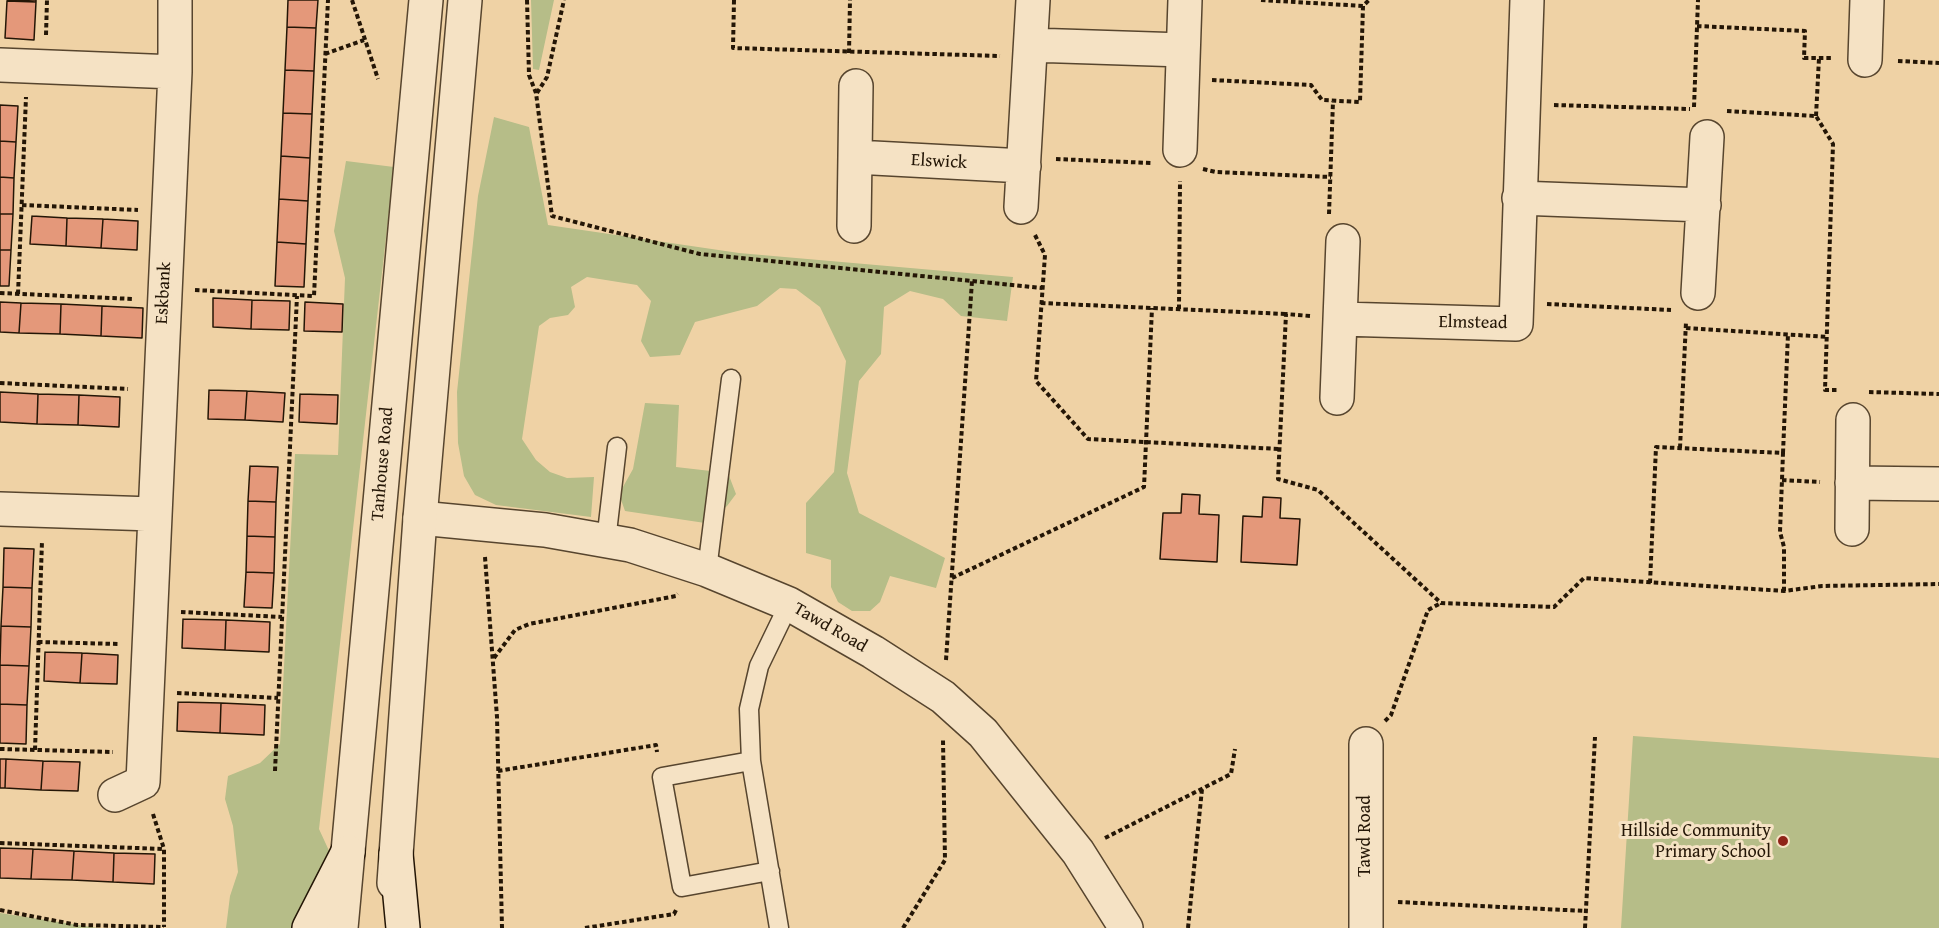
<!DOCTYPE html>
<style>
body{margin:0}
canvas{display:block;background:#efd2a5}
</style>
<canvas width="1939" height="928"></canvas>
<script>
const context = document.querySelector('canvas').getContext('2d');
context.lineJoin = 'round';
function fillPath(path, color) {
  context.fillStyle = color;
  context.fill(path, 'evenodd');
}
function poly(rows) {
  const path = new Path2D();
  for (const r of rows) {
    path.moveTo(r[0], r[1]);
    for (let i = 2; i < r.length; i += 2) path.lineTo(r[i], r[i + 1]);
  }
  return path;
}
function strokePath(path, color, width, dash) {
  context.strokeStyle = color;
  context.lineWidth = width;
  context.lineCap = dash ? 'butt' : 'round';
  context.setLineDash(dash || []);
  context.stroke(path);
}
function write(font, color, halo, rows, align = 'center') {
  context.font = font + ' "Gentium Book Plus",serif';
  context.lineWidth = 6;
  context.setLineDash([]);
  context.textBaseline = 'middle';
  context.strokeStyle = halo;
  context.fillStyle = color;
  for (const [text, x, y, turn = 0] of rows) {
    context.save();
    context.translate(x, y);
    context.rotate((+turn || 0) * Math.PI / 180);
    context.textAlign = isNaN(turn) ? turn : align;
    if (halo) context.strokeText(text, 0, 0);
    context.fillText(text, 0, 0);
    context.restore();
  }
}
fillPath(poly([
 [531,0,554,0,539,70,533,69],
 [494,117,529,127,548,225,739,253,1013,277,1007,321,961,316,943,299,910,291,884,307,881,354,859,381,847,473,859,513,945,558,936,588,890,576,880,602,870,611,852,611,838,602,831,587,831,560,806,553,806,503,834,472,846,361,820,307,796,289,780,288,757,306,695,322,680,355,650,357,641,341,651,301,637,285,587,277,571,287,575,307,568,315,550,318,539,326,522,439,536,460,550,472,567,478,594,477,591,517,496,505,475,495,464,476,458,443,457,392,478,196],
 [346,161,394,167,319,829,331,855,297,928,226,928,230,896,238,872,233,826,225,799,228,776,260,763,280,744,295,454,338,455,345,278,334,231],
 [645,403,679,405,676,467,728,473,736,494,727,506,705,523,625,511,619,494,633,469],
 [1633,736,1939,758,1939,928,1621,928],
 [0,913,98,928,108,928,0,928]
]), '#b6bd88');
const building = poly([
 [7,0,36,0,36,2,7,0],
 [288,0,318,0,316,28,287,27,288,0],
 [7,1,36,2,34,40,5,38,7,1],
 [287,27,316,28,314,71,285,70,287,27],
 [285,70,314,71,312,114,283,113,285,70],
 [0,105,18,106,16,142,0,141,0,105],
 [283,113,312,114,310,158,281,156,283,113],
 [0,141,16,142,14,178,0,177,0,141],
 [281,156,310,158,308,201,279,199,281,156],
 [0,177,14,178,13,214,0,214,0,177],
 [279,199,308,201,306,244,277,242,279,199],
 [0,214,13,214,11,250,0,250,0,214],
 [32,216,67,218,66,246,30,244,32,216],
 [67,218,103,219,101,248,66,246,67,218],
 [103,219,138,221,137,250,101,248,103,219],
 [277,242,306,244,304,287,275,286,277,242],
 [0,250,11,250,9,286,0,286,0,250],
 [213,298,252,300,251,329,213,327,213,298],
 [252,300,290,301,289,330,251,329,252,300],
 [0,302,21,303,19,333,0,332,0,302],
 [305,302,343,304,342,332,304,331,305,302],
 [21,303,61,304,60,334,19,333,21,303],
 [61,304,102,306,101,336,60,334,61,304],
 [102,306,143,308,142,338,101,336,102,306],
 [209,390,247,391,245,420,208,419,209,390],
 [247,391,285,393,283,422,245,420,247,391],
 [0,392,38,394,37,424,0,422,0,392],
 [38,394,79,395,78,425,37,424,38,394],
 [300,394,338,395,337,424,299,422,300,394],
 [79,395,120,397,119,427,78,425,79,395],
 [250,466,278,467,276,502,248,501,250,466],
 [1182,494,1200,495,1199,514,1219,515,1217,562,1160,559,1163,513,1181,513,1182,494],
 [1263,497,1281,498,1280,518,1300,519,1297,565,1241,562,1243,516,1262,517,1263,497],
 [248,501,276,502,275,537,247,536,248,501],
 [247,536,275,537,274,573,246,572,247,536],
 [4,548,34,549,32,588,3,587,4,548],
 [246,572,274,573,272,608,244,607,246,572],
 [3,587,32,588,31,627,1,626,3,587],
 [183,619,226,620,225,650,182,648,183,619],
 [226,620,270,622,269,652,225,650,226,620],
 [1,626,31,627,29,666,0,665,1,626],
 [45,652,82,653,80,683,44,681,45,652],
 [82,653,118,655,117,684,80,683,82,653],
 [0,665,29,666,27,705,0,704,0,665],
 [178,702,221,703,220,733,177,731,178,702],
 [221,703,265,705,264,735,220,733,221,703],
 [0,704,27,705,26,744,0,743,0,704],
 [0,759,6,759,5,788,0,788,0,759],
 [6,759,43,761,41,790,5,788,6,759],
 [43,761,80,762,78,791,41,790,43,761],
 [0,848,33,849,31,879,0,878,0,848],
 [33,849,74,851,72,880,31,879,33,849],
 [74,851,114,853,113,882,72,880,74,851],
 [114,853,155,854,154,884,113,882,114,853]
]);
fillPath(building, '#e4987a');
strokePath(building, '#241606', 1.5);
const service = poly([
 [606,541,617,447],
 [707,570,731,379],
 [751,761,662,777,682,887,770,871],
 [779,928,751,761,749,709,759,666,789,604]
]);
const minor = poly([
 [1031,45,1183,50],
 [1865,60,1867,0],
 [0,65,175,72],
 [1180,150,1185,0],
 [855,157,1024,166],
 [1519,198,1704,205],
 [1021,207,1033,0],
 [854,226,856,86],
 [1698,293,1707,137],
 [1340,319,1516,324,1527,0],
 [1337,398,1343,241],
 [1852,483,1939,484],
 [0,509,153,514],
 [420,518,545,530,630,545,707,570,789,604,873,652,943,697,983,733,1078,852,1126,928],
 [1852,529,1853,420],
 [115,795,143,782,175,72,175,0],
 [1366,928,1366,744]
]);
const tertiary = poly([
 [394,883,420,518,465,0],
 [341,928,426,0]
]);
const secondary = poly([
 [396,854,403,928],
 [309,928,348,852]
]);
strokePath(service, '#57452e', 21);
strokePath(minor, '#57452e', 36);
strokePath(tertiary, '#57452e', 36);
strokePath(secondary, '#241606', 36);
strokePath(poly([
 [352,0,378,79],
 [527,0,529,75,536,93,552,216,700,254,1042,288],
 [734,0,733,48,1000,56],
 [1261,0,1363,6],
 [1697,26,1805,31,1804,58,1833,58],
 [46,35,47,0],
 [849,53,850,0],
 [325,54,364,40],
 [1898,61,1939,63],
 [1212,80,1311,85,1322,100,1360,102,1363,6,1369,0],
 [537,93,547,77,564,0],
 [1554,105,1690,109],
 [1694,107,1698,0],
 [1727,111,1816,116,1833,144,1825,390,1838,390],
 [1816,116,1819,58],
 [1056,159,1151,163],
 [1203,169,1216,172,1331,177],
 [22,205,138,210],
 [1329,214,1333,101],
 [1035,235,1045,255,1036,381,1088,439,1279,449],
 [195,290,314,296,328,0],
 [0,293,133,299],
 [18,294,26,97],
 [1041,303,1286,314],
 [1547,304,1671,310],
 [1179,309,1180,181],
 [1310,316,1286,314,1278,479,1318,490,1441,603,1554,607,1584,578,1784,591,1822,586,1939,584],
 [1686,328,1828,337],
 [0,383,128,389],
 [1869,392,1939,394],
 [1680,448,1686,322],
 [1783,453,1788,334],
 [1782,480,1820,482],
 [485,557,497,717,502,928],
 [952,578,1144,487,1152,308],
 [1650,583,1656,447,1783,453,1780,532,1784,547,1784,591],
 [181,612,282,617],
 [38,642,119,644],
 [494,658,515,630,529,624,676,596,678,594],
 [946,660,972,281],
 [177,693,278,698],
 [1385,721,1391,715,1428,610,1441,603],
 [0,749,113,752],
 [35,750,42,541],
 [275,771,297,296],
 [498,771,656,745,657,752],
 [153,814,164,849,164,927],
 [1105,838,1231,774,1235,749],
 [0,843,164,849],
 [1398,902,1586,911],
 [0,910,77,925,164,927],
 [585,928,674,914,676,910],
 [903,928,945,860,943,740],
 [1188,928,1202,789],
 [1585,928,1595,737]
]), '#241606', 4, [4.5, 3]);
strokePath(service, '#f5e2c4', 18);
strokePath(minor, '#f5e2c4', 33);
strokePath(tertiary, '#f5e2c4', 33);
strokePath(secondary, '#f5e2c4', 33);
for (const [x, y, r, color] of [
 [1783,841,6,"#8f2418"]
]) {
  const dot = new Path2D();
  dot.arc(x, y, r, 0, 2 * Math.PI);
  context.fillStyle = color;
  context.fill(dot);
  strokePath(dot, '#f5e2c4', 2);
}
write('18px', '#241606', '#f5e2c4', [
 ["Elswick",939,162,3],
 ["Eskbank",164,293,-87],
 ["Elmstead",1473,323,1],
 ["Tanhouse Road",383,464,-85],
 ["Tawd Road",830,628,30],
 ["Tawd Road",1365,836,-90]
]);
write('18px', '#241606', '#f5e2c4', [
 ["Hillside Community",1771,831],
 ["Primary School",1771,852]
], 'right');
</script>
